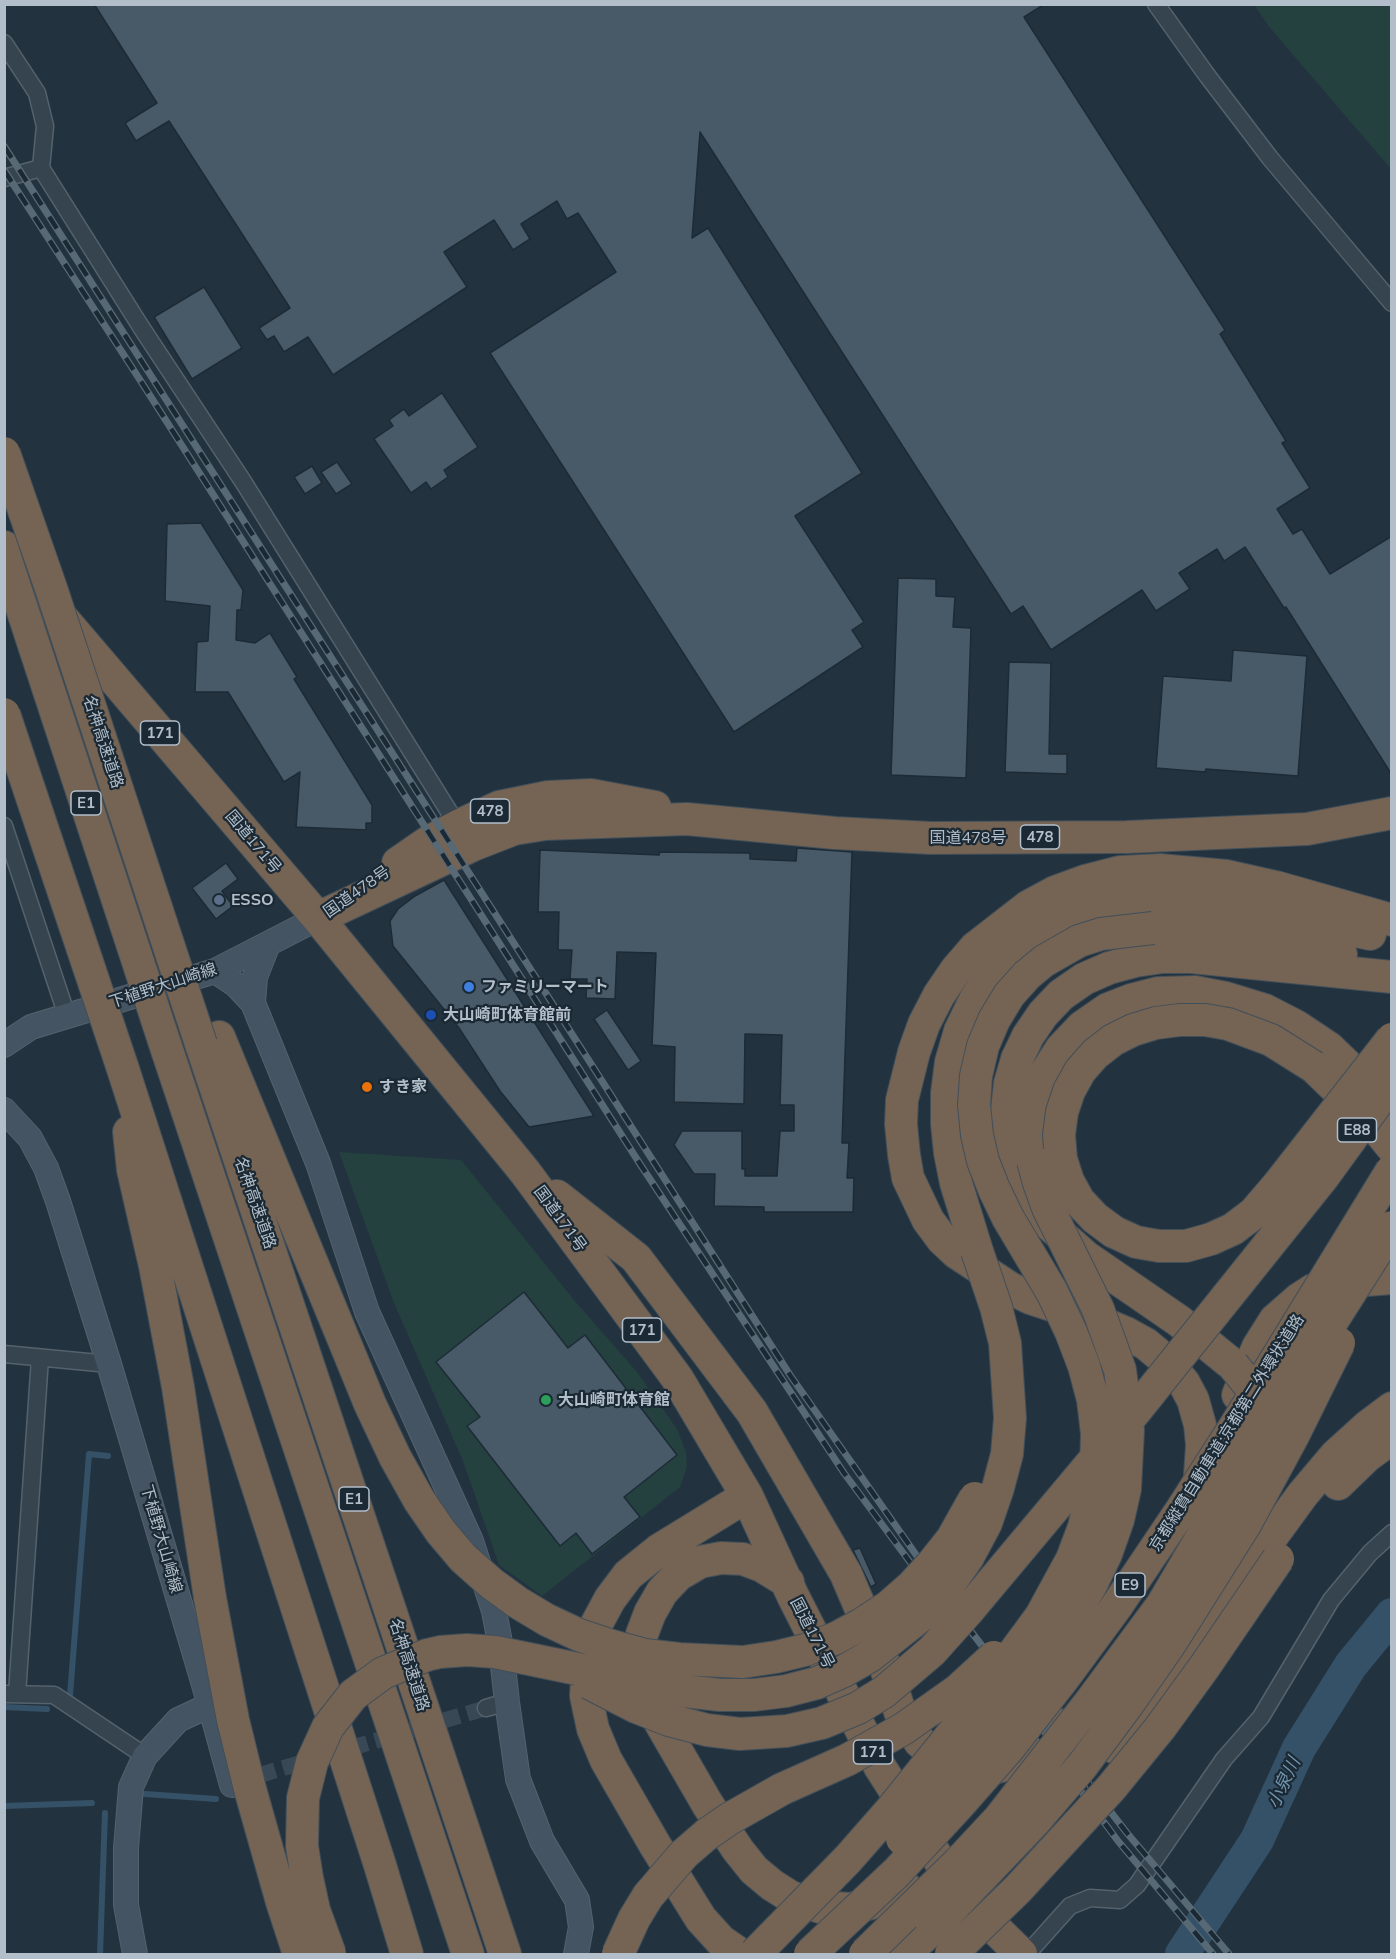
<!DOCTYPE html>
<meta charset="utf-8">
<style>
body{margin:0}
#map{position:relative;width:1396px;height:1959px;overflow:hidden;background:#22333f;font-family:Mulish,sans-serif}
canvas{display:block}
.frame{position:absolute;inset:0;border:6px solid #b2bfca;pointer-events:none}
</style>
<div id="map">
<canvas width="1396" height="1959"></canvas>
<div class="frame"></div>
</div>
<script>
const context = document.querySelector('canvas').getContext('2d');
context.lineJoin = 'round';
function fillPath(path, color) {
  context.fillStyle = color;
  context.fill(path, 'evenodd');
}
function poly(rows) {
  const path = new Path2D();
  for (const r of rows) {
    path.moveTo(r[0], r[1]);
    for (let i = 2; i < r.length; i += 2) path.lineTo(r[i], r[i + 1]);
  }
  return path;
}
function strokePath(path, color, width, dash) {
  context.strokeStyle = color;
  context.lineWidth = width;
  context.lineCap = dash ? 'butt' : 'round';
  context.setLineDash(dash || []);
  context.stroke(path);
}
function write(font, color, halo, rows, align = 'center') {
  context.font = font + ' Mulish,"Noto Sans JP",sans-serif';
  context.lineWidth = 4.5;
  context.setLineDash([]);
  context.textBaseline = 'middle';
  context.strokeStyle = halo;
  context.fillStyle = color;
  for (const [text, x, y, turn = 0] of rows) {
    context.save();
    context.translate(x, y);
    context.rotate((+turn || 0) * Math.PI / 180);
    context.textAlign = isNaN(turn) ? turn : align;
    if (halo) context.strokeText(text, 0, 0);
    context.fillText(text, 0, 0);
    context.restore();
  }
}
fillPath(poly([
 [1254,5,1391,5,1391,169,1270,28],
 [339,1152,461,1160,574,1300,637,1372,677,1429,686,1452,687,1467,680,1487,542,1596,499,1565,463,1461,394,1303]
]), '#24403f');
strokePath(poly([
 [70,1695,89,1454,108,1456],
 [4,1707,47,1709],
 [145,1794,216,1799],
 [4,1806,92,1803],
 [100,1954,105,1813]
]), '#355167', 6);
strokePath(poly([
 [1182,1954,1257,1840,1299,1748,1351,1665,1392,1615]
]), '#355167', 34);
const building = poly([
 [94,4,1045,4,1024,17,1225,330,1220,334,1286,441,1282,443,1310,488,1277,509,1293,534,1302,529,1330,574,1392,536,1392,775,1286,607,1284,608,1245,547,1224,561,1217,549,1179,573,1190,589,1156,611,1142,590,1051,650,1023,606,1011,614,700,132,692,238,708,228,862,473,795,516,864,622,852,630,863,647,734,732,490,353,616,272,578,213,567,219,557,201,521,224,530,239,513,250,494,220,444,252,467,287,333,375,308,337,284,352,274,336,267,340,259,328,290,308,169,121,136,141,125,123,157,103,94,4],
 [204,287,242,348,192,379,154,317,204,287],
 [442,393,478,447,444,470,448,477,431,489,426,482,411,493,374,439,393,426,389,420,404,409,409,416,442,393],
 [337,462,352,484,336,494,321,472,337,462],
 [312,466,322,483,305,494,294,477,312,466],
 [201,523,243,590,241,610,237,610,236,640,255,643,270,633,297,677,294,679,372,805,372,823,366,823,366,830,296,827,300,772,284,782,228,692,195,692,197,642,208,641,210,606,165,601,167,524,201,523],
 [898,578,936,579,936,596,955,597,953,627,971,628,966,778,891,775,898,578],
 [1233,650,1307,656,1298,776,1206,769,1205,772,1156,768,1163,676,1231,681,1233,650],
 [1009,662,1051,663,1049,754,1067,754,1067,774,1005,772,1009,662],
 [797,848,852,852,842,1143,849,1143,847,1178,854,1178,853,1212,764,1212,764,1207,714,1206,715,1174,694,1174,674,1145,682,1131,742,1131,742,1169,745,1169,745,1176,777,1176,780,1131,794,1131,794,1105,780,1105,782,1035,745,1034,744,1104,674,1102,675,1047,652,1045,656,953,617,952,615,999,586,998,587,979,570,979,572,950,558,950,559,912,538,912,540,850,659,855,660,852,750,853,750,859,796,861,797,848],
 [226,863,238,879,222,891,233,906,216,919,192,888,226,863],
 [444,880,594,1116,529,1127,500,1091,459,1028,393,946,390,921,398,909,415,896,444,880],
 [607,1010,641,1061,628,1070,594,1019,607,1010],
 [524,1292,568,1348,585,1335,677,1455,624,1497,640,1517,592,1554,576,1533,560,1546,467,1426,480,1417,436,1362,524,1292],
 [860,1548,876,1584,871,1587,853,1550,860,1548]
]);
fillPath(building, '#485a68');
strokePath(building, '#1d2b36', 1.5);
strokePath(poly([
 [260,1775,486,1708]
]), '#384854', 16, [16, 8]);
const street = poly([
 [1156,4,1206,74,1270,158,1392,303],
 [4,43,37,93,45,126,41,168,4,178],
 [41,168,141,327,244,483,458,826],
 [4,826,67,1016],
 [4,1354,109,1364],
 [4,1694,54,1695,145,1756],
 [17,1694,40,1358],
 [486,1708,507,1702],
 [1027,1954,1070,1906,1090,1898,1120,1900,1137,1885,1224,1759,1261,1717,1331,1600,1370,1553,1392,1533]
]);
const secondary = poly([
 [215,971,236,985,253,1003,318,1163,367,1312,471,1541,494,1611,501,1648,507,1702,518,1779,542,1841,577,1900,581,1927,576,1954],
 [253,1003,255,977,268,944],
 [4,1045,31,1027,215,971,318,918],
 [4,1110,30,1138,46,1168,58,1201,109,1364,210,1705,232,1785],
 [135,1954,126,1905,126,1848,131,1787,145,1756,178,1720,210,1705]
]);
const highway = poly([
 [4,547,51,605,318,918,525,1172,677,1378,747,1496,793,1596,880,1767,941,1863,977,1911,1021,1954],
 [398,863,427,843,458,826,499,807,548,797,591,795,655,807],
 [318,918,473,845,514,829,545,824,687,819,835,833,931,838,1127,837,1307,829,1392,813],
 [1153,928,1235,934,1341,954],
 [219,1037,352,1360],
 [201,1044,505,1954],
 [168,1053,468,1954],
 [122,1066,379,1862,407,1954],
 [1314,1067,1374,1125,1392,1147],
 [129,1132,133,1170,155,1266,178,1387,210,1598],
 [1033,1161,1032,1131,1035,1103,1045,1074,1061,1049,1082,1027,1108,1009,1131,1000,1158,993,1195,992,1226,998,1265,1010,1296,1026,1329,1048,1354,1072,1392,1115],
 [557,1196,636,1258,752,1412,846,1574,886,1668,900,1712,920,1742,935,1754,967,1768,990,1769,1013,1763,1034,1750,1064,1725],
 [977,1251,956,1183,950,1153,947,1124,947,1093,951,1062,960,1031,975,1000,990,976,1008,957,1033,937,1063,920,1113,903,1150,901,1183,901,1221,906,1288,916,1370,934],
 [1233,1365,1179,1321,1086,1257,1051,1226,1035,1206,1022,1183,1013,1159,1008,1135,1007,1109,1010,1083,1017,1059,1028,1036,1043,1014,1061,995,1084,979,1109,968,1135,961,1163,957,1191,957,1392,977],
 [1238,1395,1258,1347,1275,1320,1299,1299,1313,1290,1341,1282,1392,1278],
 [1338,1484,1367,1456,1392,1438],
 [1199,1490,1202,1445,1200,1425,1193,1400,1184,1383,1164,1359,1146,1344,1126,1333,1088,1317,1030,1298,1010,1288,957,1253,942,1239,928,1220,908,1178,904,1155,901,1124,902,1100,914,1052,924,1024,939,995,956,970,975,948,1029,906,1055,892,1085,881,1120,872,1160,870,1227,876,1276,887,1392,920],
 [788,1582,762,1566,743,1559,721,1558,700,1562,678,1575,662,1592,650,1613,642,1634,638,1653,640,1676,646,1698,708,1805,738,1850,754,1870,772,1885,791,1897,820,1907,851,1909,886,1899,907,1889],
 [1113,1747,1184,1657,1303,1494,1336,1455,1368,1426,1392,1408],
 [740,1954,721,1941,701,1919,655,1845,606,1760,593,1729,586,1696,588,1660,596,1625,610,1599,628,1575,659,1550,747,1496],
 [904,1954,932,1929]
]);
strokePath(street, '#54626d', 19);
strokePath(secondary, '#54626d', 26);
strokePath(highway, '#414f5a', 34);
strokePath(street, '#36444f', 16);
strokePath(secondary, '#445462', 24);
strokePath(highway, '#756353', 32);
const rail = poly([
 [4,146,790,1375,959,1616,1127,1833,1229,1954],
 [4,170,142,383,640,1164,844,1473,921,1577],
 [988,1666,1118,1841,1213,1954]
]);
strokePath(rail, '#586976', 7);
strokePath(rail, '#1b2934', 4.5, [14]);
const highwayBridge = poly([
 [4,453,52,591,201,1044],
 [4,554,168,1053],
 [4,714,122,1066],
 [1314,1067,1271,1040,1228,1024,1205,1020,1180,1020,1156,1023,1133,1030,1113,1040,1095,1054,1080,1071,1069,1091,1062,1112,1059,1135,1061,1159,1068,1181,1079,1201,1095,1218,1114,1232,1136,1242,1159,1246,1186,1246,1211,1239,1233,1229,1254,1213,1278,1185,1392,1039],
 [352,1360,370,1404,395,1457,419,1500,441,1532,463,1558,491,1583,517,1602,547,1620,579,1635,612,1646,645,1655,679,1659,743,1662,776,1657,805,1650,836,1638,862,1624,888,1607,912,1586,933,1563,952,1539,975,1498],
 [1233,1365,1250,1386,1263,1408],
 [210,1598,233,1720,250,1789,282,1902,299,1954],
 [589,1683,636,1707,669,1720,707,1730,740,1734,787,1731,822,1723,858,1708,884,1692,932,1651,967,1612,1137,1409,1323,1177,1392,1082],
 [902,1839,1068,1622,1090,1587,1106,1554,1118,1520,1125,1489,1128,1430,1120,1370,1098,1309,1048,1208,1039,1183,1033,1161],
 [932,1929,1034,1822,1082,1766,1128,1704,1170,1644,1246,1523,1293,1436,1339,1343],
 [330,1954,314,1910,307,1878,302,1846,303,1798,312,1762,328,1727,353,1695,383,1673,427,1655,440,1652,467,1650,495,1652,684,1691,720,1695,754,1695,786,1691,817,1683,844,1671,870,1656,923,1614,947,1587,968,1557,986,1523,998,1488,1007,1454,1010,1418,1005,1343,996,1307,977,1251],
 [618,1954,634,1919,648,1896,684,1854,706,1835,729,1819,782,1789,847,1760,903,1729,958,1690,994,1657],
 [755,1954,848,1859,891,1810,974,1707,1041,1616,1072,1559,1084,1527,1092,1493,1096,1467,1097,1434,1093,1400,1084,1366,1071,1332,1052,1292,1008,1218,994,1189,983,1161,977,1135,974,1105,976,1076,983,1046,994,1020,1009,995,1027,975,1044,961,1079,941,1101,934,1153,928],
 [810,1954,896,1873,958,1806,1009,1748,1063,1679,1116,1607,1180,1512,1234,1428,1392,1170],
 [865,1954,957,1864,999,1819,1091,1701,1162,1605,1284,1397,1392,1227],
 [951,1954,1018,1889,1111,1788,1160,1728,1205,1666,1278,1559]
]);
strokePath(highwayBridge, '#414f5a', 34, []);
strokePath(highwayBridge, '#756353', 32);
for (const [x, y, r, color] of [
 [219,900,6,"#5c6f8a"],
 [469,987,6,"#3f7fe0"],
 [431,1015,6,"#1a4fb4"],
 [367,1087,6,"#e8710a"],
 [546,1400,6,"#2e9e5b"]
]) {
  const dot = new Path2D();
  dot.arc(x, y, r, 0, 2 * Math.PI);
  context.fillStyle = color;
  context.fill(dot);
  strokePath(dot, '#1b2934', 2);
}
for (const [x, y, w] of [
 [160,733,39],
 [86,803,30],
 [490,811,39],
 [1040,837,39],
 [1357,1130,39],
 [642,1330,39],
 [354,1499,30],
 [1130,1585,30],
 [873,1752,39]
]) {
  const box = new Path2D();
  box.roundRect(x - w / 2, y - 12, w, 24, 4.5);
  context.fillStyle = '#1b2934';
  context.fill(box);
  strokePath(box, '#b2bfca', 1.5);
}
write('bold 15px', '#b2bfca', null, [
 ["171",160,733],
 ["E1",86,803],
 ["478",490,811],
 ["478",1040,837],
 ["E88",1357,1130],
 ["171",642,1330],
 ["E1",354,1499],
 ["E9",1130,1585],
 ["171",873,1752]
]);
write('16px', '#b2bfca', '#1b2934', [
 ["名神高速道路",103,742,72],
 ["国道478号",968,838],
 ["国道171号",253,842,50],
 ["国道478号",357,892,-35],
 ["下植野大山崎線",163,986,-18],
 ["名神高速道路",255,1203,71],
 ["国道171号",560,1219,54],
 ["京都縦貫自動車道;京都第二外環状道路",1227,1433,-58],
 ["下植野大山崎線",161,1539,74],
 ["国道171号",812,1633,63],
 ["名神高速道路",409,1665,72]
]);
write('bold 16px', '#b2bfca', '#1b2934', [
 ["ESSO",231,900],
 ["ファミリーマート",481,987],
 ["大山崎町体育館前",443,1015],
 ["すき家",379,1087],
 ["大山崎町体育館",558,1400]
], 'left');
write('italic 18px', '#7095af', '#1b2934', [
 ["小泉川",1284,1783,-65]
]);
</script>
